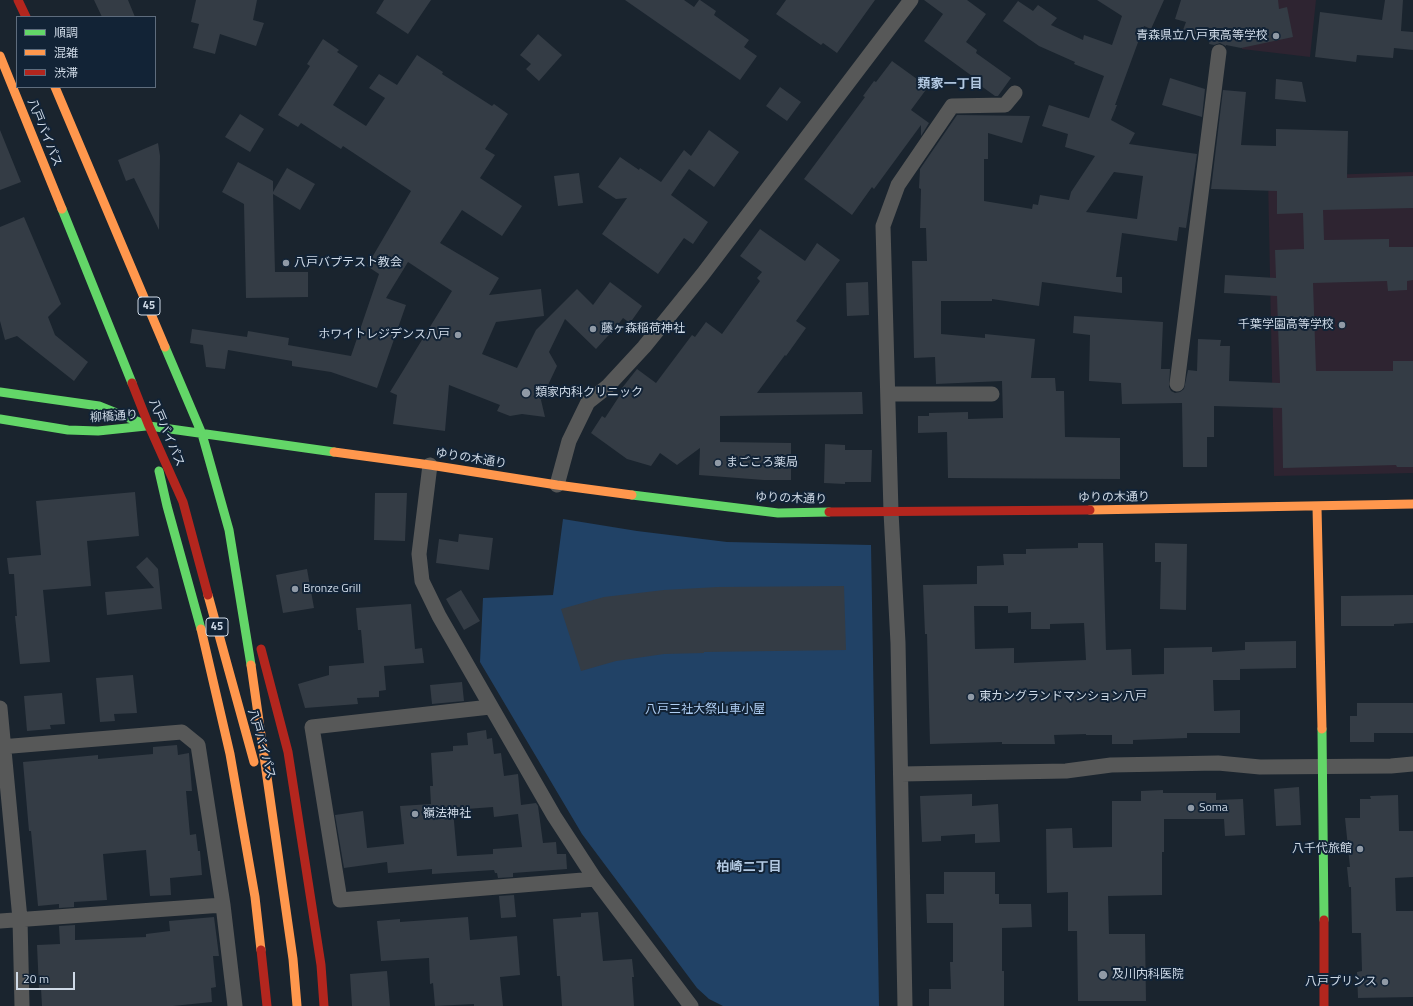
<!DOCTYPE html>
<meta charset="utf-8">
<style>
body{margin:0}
#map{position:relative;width:1413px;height:1006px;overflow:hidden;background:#1a242e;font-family:"Titillium Web","Noto Sans JP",sans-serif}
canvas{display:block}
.legend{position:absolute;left:16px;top:16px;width:140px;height:72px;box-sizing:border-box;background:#122336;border:1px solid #5e6c7d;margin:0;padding:5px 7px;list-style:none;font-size:12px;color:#cfdae7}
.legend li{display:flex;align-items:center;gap:8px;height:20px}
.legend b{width:20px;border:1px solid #5e6c7d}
.scale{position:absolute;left:16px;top:972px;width:59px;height:18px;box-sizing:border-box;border:2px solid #cfdae7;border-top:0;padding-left:5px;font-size:12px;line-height:14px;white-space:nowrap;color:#cfdae7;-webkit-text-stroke:3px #122336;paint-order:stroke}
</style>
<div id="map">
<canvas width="1413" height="1006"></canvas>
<ul class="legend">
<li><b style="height:5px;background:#63d668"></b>順調</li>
<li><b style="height:5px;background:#ff974d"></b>混雑</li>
<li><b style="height:5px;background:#b3261e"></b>渋滞</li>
</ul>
<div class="scale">20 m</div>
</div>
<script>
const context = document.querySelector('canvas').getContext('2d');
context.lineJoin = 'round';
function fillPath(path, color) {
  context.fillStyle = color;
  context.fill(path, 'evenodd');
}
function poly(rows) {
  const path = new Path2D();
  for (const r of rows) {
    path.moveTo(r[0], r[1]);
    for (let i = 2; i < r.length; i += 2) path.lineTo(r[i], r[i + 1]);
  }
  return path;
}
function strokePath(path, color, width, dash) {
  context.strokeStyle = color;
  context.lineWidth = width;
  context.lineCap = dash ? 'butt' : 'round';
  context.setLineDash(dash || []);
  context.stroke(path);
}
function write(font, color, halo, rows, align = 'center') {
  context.font = font + ' "Titillium Web","Noto Sans JP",sans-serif';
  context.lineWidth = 4;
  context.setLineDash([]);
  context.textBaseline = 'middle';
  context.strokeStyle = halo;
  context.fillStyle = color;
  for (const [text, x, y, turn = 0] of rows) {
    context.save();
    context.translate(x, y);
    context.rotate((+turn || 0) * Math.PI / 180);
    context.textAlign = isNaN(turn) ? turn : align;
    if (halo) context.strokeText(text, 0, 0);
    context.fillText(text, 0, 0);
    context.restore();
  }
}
fillPath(poly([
 [1235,0,1316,0,1310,57,1242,49],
 [1413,172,1413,473,1274,476,1268,177]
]), '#2e2431');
fillPath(poly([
 [563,519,637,531,727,542,871,545,879,1006,723,1006,709,999,697,988,582,834,480,662,483,598,553,595]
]), '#214266');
fillPath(poly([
 [94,0,128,0,135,17,102,17],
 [196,0,257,0,253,20,264,23,256,46,220,34,215,54,193,48,199,24,191,22],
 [384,0,431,0,408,34,376,13],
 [625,0,684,0,694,7,699,0,700,0,716,11,714,15,749,40,744,47,757,56,740,80],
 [786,0,875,0,837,53,823,43,821,45,776,14],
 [924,0,967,0,986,14,966,42,977,50,976,53,1011,78,998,96,995,96,970,78,972,76,924,41,943,14],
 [1097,0,1164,0,1151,29,1144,26,1115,105,1117,105,1111,120,1135,133,1129,144,1197,154,1186,228,1179,227,1177,241,1122,233,1116,277,1122,277,1122,293,1042,282,1039,306,992,299,992,301,941,301,941,334,985,338,985,334,1035,339,1031,378,1055,378,1056,391,1064,391,1065,437,1120,438,1120,479,948,478,947,432,918,433,918,416,929,416,929,413,968,412,968,419,1003,418,1002,381,936,384,935,357,914,358,912,261,927,261,926,228,920,228,921,189,919,188,920,169,957,115,1030,116,1022,143,988,133,988,159,984,159,984,201,1032,209,1033,204,1038,205,1040,195,1069,200,1071,192,1095,156,1065,147,1068,134,1042,126,1049,105,1089,118,1104,76,1074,64,1075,62,1039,46,1003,21,1018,1,1033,11,1038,5,1057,18,1051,25,1083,40,1084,35,1112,45,1122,16],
 [1114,172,1143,176,1137,219,1086,212],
 [1181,0,1278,0,1279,9,1287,7,1293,37,1241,48,1226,45,1226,46,1220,43,1214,45,1209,44,1210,39,1183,30,1186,22,1175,19],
 [1385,0,1403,0,1401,31,1413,32,1413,50,1394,48,1393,58,1357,55,1356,62,1315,57,1320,12,1382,20],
 [538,34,562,55,539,81,526,69,531,64,520,55],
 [323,39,339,50,337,52,358,66,333,105,366,126,385,98,369,88,379,74,397,85,417,55,443,72,442,74,492,106,494,104,508,114,485,149,495,155,480,178,522,206,502,236,462,210,440,243,499,278,489,295,541,289,544,316,496,322,482,354,517,368,536,330,577,289,593,305,610,282,642,306,630,323,623,318,617,326,596,349,565,319,549,352,557,366,541,400,545,417,522,414,510,416,497,411,500,405,449,385,445,431,393,424,397,395,390,392,452,291,408,262,386,298,406,305,377,388,331,372,292,366,292,361,228,350,225,369,206,367,203,345,190,343,192,329,247,337,248,331,289,338,288,345,351,356,379,274,367,266,411,191,343,146,341,149,301,123,298,127,278,115,310,66,307,64],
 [892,61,928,87,911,110,929,123,921,136,921,125,874,189,872,187,852,215,804,179,865,97,863,96,874,81,876,82],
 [1170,78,1205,89,1202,117,1162,105],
 [1276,79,1302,82,1306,102,1275,99],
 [780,87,801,102,787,121,766,106],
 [1223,90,1246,92,1241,145,1276,146,1276,129,1348,131,1347,178,1413,176,1413,208,1323,210,1324,240,1389,239,1389,247,1413,247,1413,280,1407,281,1407,290,1388,291,1387,281,1313,283,1316,371,1393,371,1393,361,1413,361,1413,467,1397,467,1396,465,1283,468,1282,408,1214,406,1214,437,1207,437,1207,467,1183,467,1182,403,1122,404,1121,383,1089,381,1090,335,1073,333,1074,316,1163,322,1161,369,1170,369,1169,387,1171,391,1175,393,1180,392,1184,389,1188,370,1197,371,1198,339,1221,340,1220,346,1230,346,1229,381,1280,383,1277,296,1224,293,1225,275,1276,278,1275,250,1304,249,1303,213,1277,214,1277,191,1211,189],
 [240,114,264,129,250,152,225,137],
 [0,130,21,182,0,190],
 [709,130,739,152,714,187,689,169,671,195,708,222,693,244,684,238,658,274,602,234,627,198,616,199,598,187,620,157,639,170,640,168,661,182,684,150,691,156],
 [158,143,160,156,159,230,134,178,126,181,118,160],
 [238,162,273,181,273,192,287,168,315,184,300,210,273,194,275,272,308,272,308,297,246,298,244,204,222,192],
 [579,173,583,203,558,206,554,176],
 [24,217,61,304,48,317,55,335,88,362,74,381,17,336,5,340,0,321,0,227],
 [760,229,805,261,817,243,840,260,796,321,806,328,786,356,785,355,757,393,862,392,863,414,720,416,720,442,791,443,791,480,764,480,699,475,700,448,677,465,660,453,651,466,627,459,591,433,602,416,605,418,624,389,622,388,637,369,656,383,692,335,695,337,706,322,722,334,760,281,757,278,762,272,740,256],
 [868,282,869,315,847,316,846,283],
 [825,444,845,445,845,450,872,450,871,482,845,482,845,484,824,483],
 [135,492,139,536,87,541,91,586,43,590,50,662,20,664,15,616,17,616,14,574,9,574,7,558,41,555,36,501],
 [375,493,407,493,405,541,374,540],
 [459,534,493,538,489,570,436,563,439,539,458,542],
 [1078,543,1103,543,1106,650,1131,649,1132,675,1164,674,1164,648,1212,647,1212,652,1245,650,1245,642,1296,641,1296,668,1240,669,1240,680,1213,680,1214,711,1240,710,1240,733,1187,733,1187,738,1133,740,1133,744,1112,744,1112,735,1086,735,1086,734,1054,735,1055,744,1002,744,1002,742,930,744,927,634,925,634,923,585,977,584,977,566,1004,565,1003,554,1026,554,1026,549,1078,548],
 [974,606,1008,606,1008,613,1031,612,1031,629,1050,629,1050,624,1084,623,1086,660,1014,663,1014,648,975,649],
 [1155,543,1187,544,1186,610,1160,609,1161,562,1155,562],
 [147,557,158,569,162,609,107,615,105,592,154,588,136,567],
 [307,569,314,608,283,613,276,575],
 [844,586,846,650,704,652,704,653,664,654,616,661,581,671,561,609,604,597,664,590,718,587],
 [461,590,480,621,464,630,446,599],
 [1413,595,1413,623,1394,624,1394,626,1341,626,1341,596],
 [411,604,415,649,422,648,424,663,384,666,386,690,379,691,379,697,357,698,358,704,305,708,298,684,329,675,329,666,364,663,361,630,358,630,356,608],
 [133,675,137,713,114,714,115,721,100,722,96,678],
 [462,682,464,701,432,704,430,685],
 [62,693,65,724,50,725,51,729,27,731,24,696],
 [1357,703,1413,703,1413,733,1374,733,1374,742,1350,742,1350,716,1357,716],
 [486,730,487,739,492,738,494,754,501,753,504,776,518,774,521,805,536,803,538,806,543,843,556,842,557,854,566,854,567,869,513,873,513,877,498,878,497,873,495,873,494,870,432,874,432,869,388,873,387,862,344,868,335,815,363,811,367,848,404,844,400,806,431,804,430,786,433,786,431,753,453,751,453,746,468,745,467,733],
 [493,807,494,817,518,814,522,847,493,849,493,854,457,856,453,810],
 [177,745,178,755,189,753,192,791,186,791,190,835,196,834,198,851,200,851,202,875,170,878,171,895,150,896,146,850,103,854,107,900,74,902,74,907,59,908,59,904,38,906,31,831,29,831,23,762,98,755,98,759,153,754,153,747],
 [1299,787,1301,825,1276,826,1274,789],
 [1163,790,1163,793,1216,793,1216,800,1243,799,1245,835,1225,836,1224,819,1164,819,1164,852,1162,852,1162,895,1108,896,1109,934,1145,934,1146,1001,1078,1001,1077,931,1068,931,1068,892,1047,893,1046,829,1072,828,1073,848,1112,847,1112,801,1141,801,1141,791],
 [972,794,972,806,998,804,1000,842,975,843,975,834,941,836,941,841,922,842,920,796],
 [1398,795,1399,831,1413,831,1413,877,1395,878,1396,911,1413,911,1413,997,1358,998,1357,972,1362,971,1361,933,1352,933,1351,887,1349,887,1347,867,1350,867,1345,818,1360,818,1360,799,1371,799,1370,796],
 [944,872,995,872,995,894,999,894,999,904,1031,904,1032,927,1002,928,1002,971,1004,971,1004,1006,929,1006,929,989,951,989,950,962,953,962,953,923,927,923,926,894,944,894],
 [514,895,516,917,501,918,499,896],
 [598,912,603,961,632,959,634,977,632,977,634,1006,562,1006,560,976,557,976,553,919,581,917,581,913],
 [214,917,219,956,213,956,216,987,211,988,212,1002,173,1006,42,1006,41,989,39,989,37,945,60,944,59,926,75,925,75,940,146,937,146,934,170,931,169,921],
 [468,917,470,940,517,936,520,975,500,977,503,1006,474,1006,474,1004,435,1006,433,983,430,984,429,958,381,961,377,921,400,919,400,922],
 [387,971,390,1006,352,1006,350,974]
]), '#343c45');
strokePath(poly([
 [1177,384,1219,52],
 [888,394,992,394],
 [430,465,419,554,422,581,439,616,554,816,595,879,691,1006],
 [557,485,569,441,588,402,607,387,644,347,703,274,911,0],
 [490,707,312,727,340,900,595,879],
 [0,708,20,919,22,1006],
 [0,747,182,732,198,745,223,905,235,1006],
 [901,774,1066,771,1111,765,1218,763,1260,767,1391,766,1413,764],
 [0,921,223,905],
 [905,1006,898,643,891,512,883,226,898,185,952,106,1005,105,1015,93]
]), '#575858', 15);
strokePath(poly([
 [62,209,132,383],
 [165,347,202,434,229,530,251,665],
 [0,392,99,406,149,426,334,452],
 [0,419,68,430,98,431,146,426],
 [159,471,167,506,201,629],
 [632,495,778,513,829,512],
 [1322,729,1324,920]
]), '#63d668', 9);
strokePath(poly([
 [0,56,62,209],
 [55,87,165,347],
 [334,452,430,465,557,485,632,495],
 [1317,507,1322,729],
 [1090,510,1413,504],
 [208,595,254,762],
 [201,629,230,754,255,897,261,950],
 [251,665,293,959,297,1006]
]), '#ff974d', 9);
strokePath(poly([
 [18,0,26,17],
 [132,383,149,426,183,502,208,595],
 [829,512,1090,510],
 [261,649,288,752,321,965,324,1006],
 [1324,920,1324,1006],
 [261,950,267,1006]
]), '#b3261e', 9);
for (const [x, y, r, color] of [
 [1276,36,4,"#909aa6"],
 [286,263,4,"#909aa6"],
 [1342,325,4,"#909aa6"],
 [593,329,4,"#909aa6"],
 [458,335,4,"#909aa6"],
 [526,393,5,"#909aa6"],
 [718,463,4,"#909aa6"],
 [295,589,4,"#909aa6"],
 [971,697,4,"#909aa6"],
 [1191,808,4,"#909aa6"],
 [415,814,4,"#909aa6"],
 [1360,849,4,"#909aa6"],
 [1103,975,5,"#909aa6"],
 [1385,982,4,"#909aa6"]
]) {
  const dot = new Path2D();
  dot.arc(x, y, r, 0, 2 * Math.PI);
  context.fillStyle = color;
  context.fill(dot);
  strokePath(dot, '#122336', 1.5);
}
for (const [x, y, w] of [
 [149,306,22],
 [217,627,22]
]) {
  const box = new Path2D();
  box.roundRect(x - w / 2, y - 9, w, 18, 3);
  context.fillStyle = '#122336';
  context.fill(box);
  strokePath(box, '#cfdae7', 1);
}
write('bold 11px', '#cfdae7', null, [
 ["45",149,306],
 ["45",217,627]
]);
write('12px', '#cfdae7', '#122336', [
 ["青森県立八戸東高等学校",1268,36,"right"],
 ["八戸バプテスト教会",294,263],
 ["千葉学園高等学校",1334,325,"right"],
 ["藤ヶ森稲荷神社",601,329],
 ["ホワイトレジデンス八戸",450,335,"right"],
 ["類家内科クリニック",535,393],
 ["まごころ薬局",726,463],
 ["Bronze Grill",303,589],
 ["東カングランドマンション八戸",979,697],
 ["Soma",1199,808],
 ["嶺法神社",423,814],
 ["八千代旅館",1352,849,"right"],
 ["及川内科医院",1112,975],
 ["八戸プリンス",1377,982,"right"]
], 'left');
write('12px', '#cfdae7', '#122336', [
 ["八戸バイパス",44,133,68],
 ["柳橋通り",114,417,-4],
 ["八戸バイパス",166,433,67],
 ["ゆりの木通り",471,459,9],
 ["ゆりの木通り",1114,498,-1],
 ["ゆりの木通り",791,499,2],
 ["八戸バイパス",261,744,74]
]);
write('12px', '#afcef3', '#122336', [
 ["八戸三社大祭山車小屋",705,710]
]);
write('bold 13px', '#b3c9e2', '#122336', [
 ["類家一丁目",950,85],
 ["柏崎二丁目",749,868]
]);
</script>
